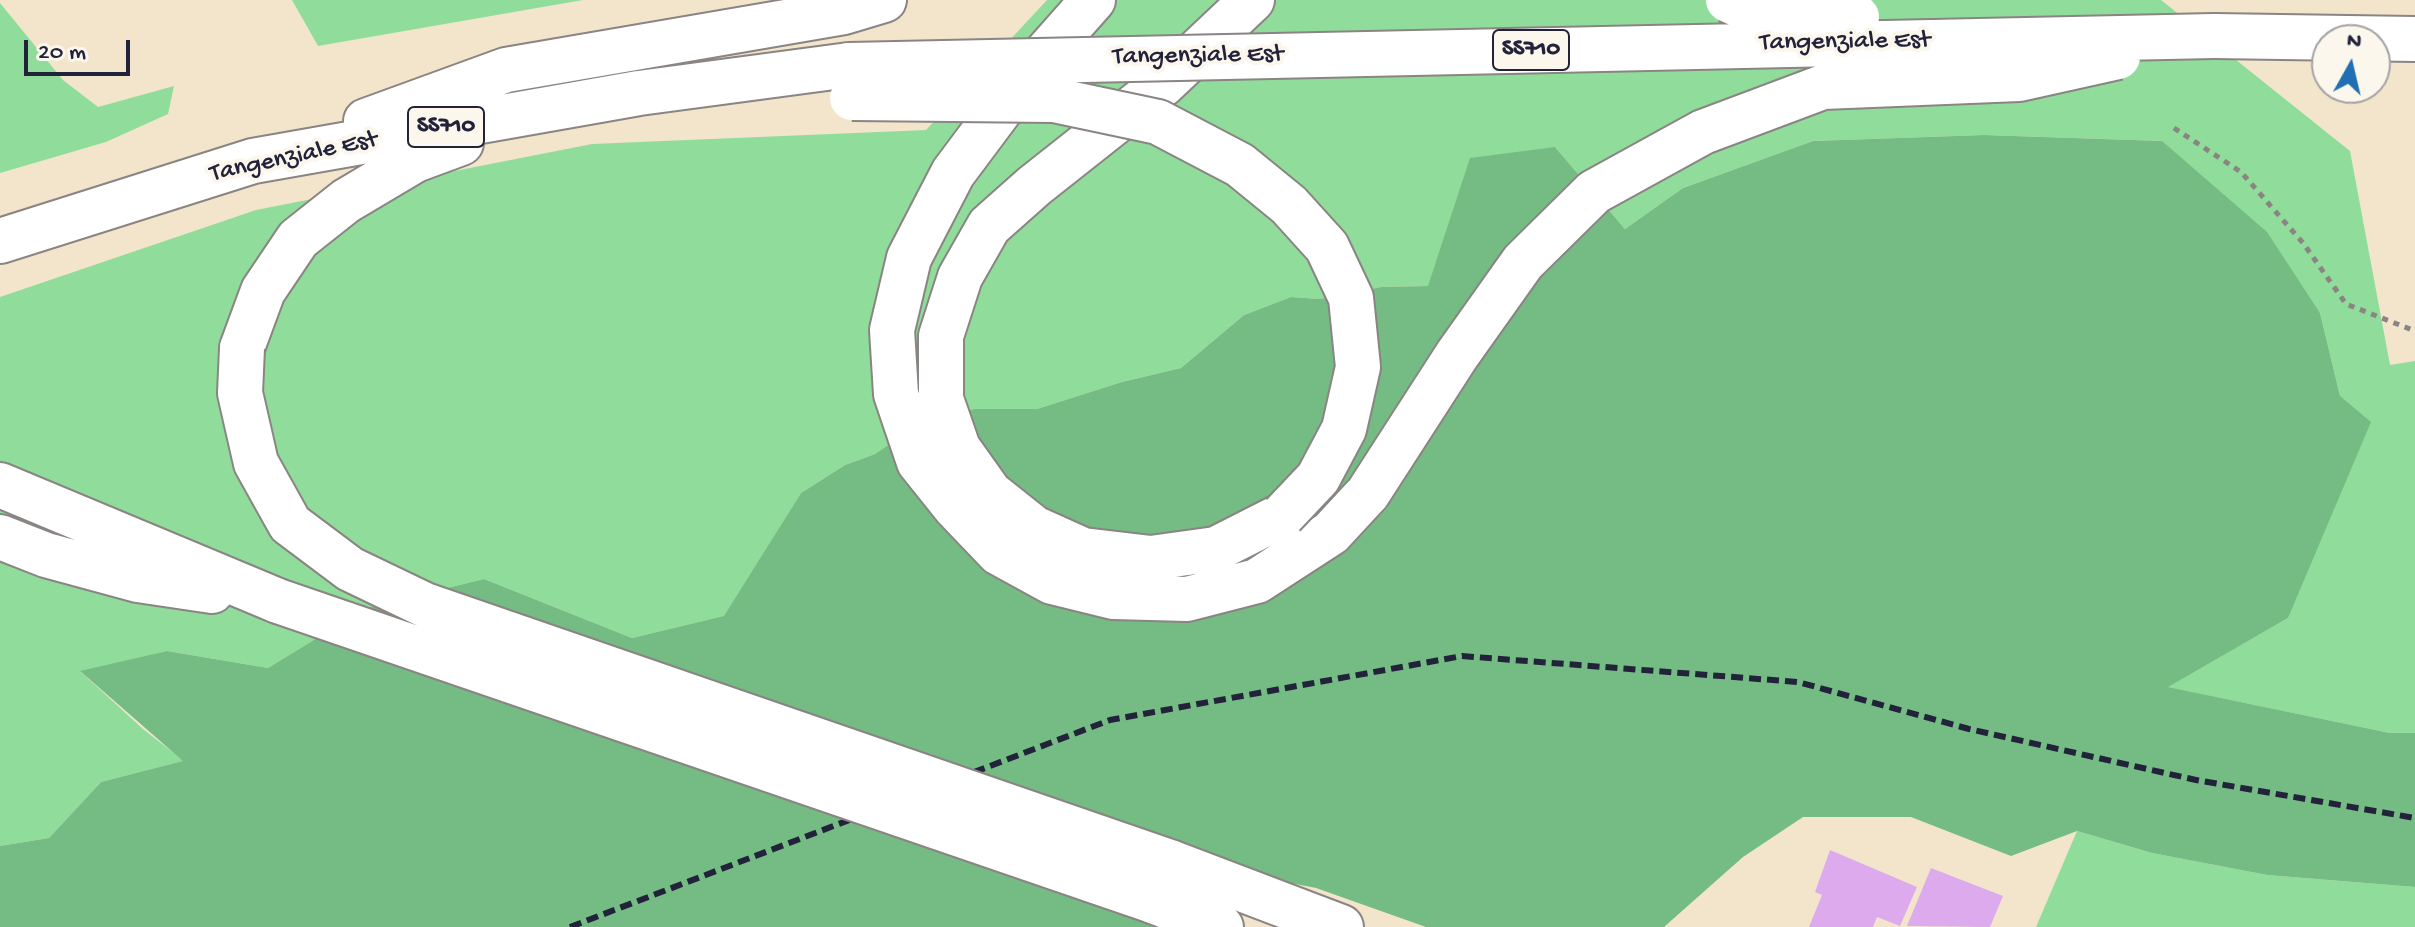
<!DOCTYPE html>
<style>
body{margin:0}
#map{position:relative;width:2415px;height:927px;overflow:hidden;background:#f3e5cb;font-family:"Gochi Hand",sans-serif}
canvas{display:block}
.north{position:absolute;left:2311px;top:24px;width:80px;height:80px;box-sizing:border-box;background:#fbf7ec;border:2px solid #a4a2a5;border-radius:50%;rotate:8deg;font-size:22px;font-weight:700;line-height:32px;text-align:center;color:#22223b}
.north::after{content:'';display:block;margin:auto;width:28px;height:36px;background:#1f6fb2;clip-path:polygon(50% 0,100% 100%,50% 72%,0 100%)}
.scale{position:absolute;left:24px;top:40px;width:106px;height:36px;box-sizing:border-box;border:4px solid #22223b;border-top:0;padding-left:10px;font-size:24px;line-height:28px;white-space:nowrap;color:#22223b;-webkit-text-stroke:6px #fbf7ec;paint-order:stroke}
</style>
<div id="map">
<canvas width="2415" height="927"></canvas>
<div class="north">N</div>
<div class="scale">20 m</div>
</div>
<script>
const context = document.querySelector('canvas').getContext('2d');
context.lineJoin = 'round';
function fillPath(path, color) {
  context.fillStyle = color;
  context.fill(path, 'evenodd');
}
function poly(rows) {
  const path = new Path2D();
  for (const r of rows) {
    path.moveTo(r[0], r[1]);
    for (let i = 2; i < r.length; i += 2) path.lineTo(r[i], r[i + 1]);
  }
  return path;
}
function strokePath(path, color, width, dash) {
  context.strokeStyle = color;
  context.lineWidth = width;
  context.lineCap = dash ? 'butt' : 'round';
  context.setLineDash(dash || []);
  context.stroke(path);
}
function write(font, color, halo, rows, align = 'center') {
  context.font = font + ' "Gochi Hand",sans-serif';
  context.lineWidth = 8;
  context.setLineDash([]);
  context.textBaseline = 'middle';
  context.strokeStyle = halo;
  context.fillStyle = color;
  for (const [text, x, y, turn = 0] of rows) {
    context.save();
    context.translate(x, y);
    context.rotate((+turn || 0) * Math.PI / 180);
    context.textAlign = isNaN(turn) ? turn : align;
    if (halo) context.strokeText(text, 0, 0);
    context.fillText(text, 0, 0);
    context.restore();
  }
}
fillPath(poly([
 [292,0,583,0,318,46],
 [1047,0,2161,0,2350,151,2390,365,2415,361,2415,733,2390,733,2167,687,2288,618,2340,396,2320,313,2162,141,1984,135,1813,141,1683,188,1625,229,1555,147,1428,286,1381,287,1320,299,1291,297,1244,315,1181,368,1122,382,1037,409,974,409,926,419,875,454,845,465,801,493,725,616,632,638,484,579,366,608,268,668,167,651,81,672,143,729,184,761,101,782,49,838,0,846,0,297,256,210,592,144,926,130],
 [0,3,63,80,98,107,174,86,168,114,106,142,0,173],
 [2077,831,2152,853,2267,875,2415,887,2415,927,2036,927]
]), '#90dd9b');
fillPath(poly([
 [1984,135,2162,141,2267,232,2320,313,2340,396,2371,422,2288,618,2168,687,2390,733,2415,733,2415,887,2267,875,2152,853,2077,831,2011,856,1911,817,1803,817,1743,857,1664,927,1426,927,1316,888,1250,875,1174,927,0,927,0,846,49,838,101,782,183,761,80,671,167,651,268,668,366,608,484,579,632,638,724,616,801,493,845,465,875,454,926,419,974,409,1037,409,1122,382,1181,368,1244,315,1291,297,1320,299,1381,287,1428,286,1470,158,1555,147,1625,229,1683,188,1813,141]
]), '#74bc83');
fillPath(poly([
 [1830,850,1917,887,1900,926,1877,917,1873,927,1809,927,1822,895,1815,892],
 [1931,868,2003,896,1990,927,1907,926]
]), '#ddaaed');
const major = poly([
 [1093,0,1024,78,953,173,909,258,892,330,896,394,919,462,955,507,999,553,1052,582,1113,597,1187,599,1257,581,1331,533,1368,493],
 [1252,0,1163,84,1034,186,989,226,960,277,941,336,941,399,958,448,990,493,1034,528,1083,550,1151,558,1216,549,1283,515],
 [2214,36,2415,39],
 [366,121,506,70,844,12,884,0],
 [0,241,253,161,639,93,849,65],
 [242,348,263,291,298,239,346,201,415,160,461,143],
 [0,485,278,601],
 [0,537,46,555,138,580,212,591],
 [1170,862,1341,927],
 [1150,900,1221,927]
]);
strokePath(major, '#8a8483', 48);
strokePath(poly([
 [2174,128,2241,172,2303,243,2346,304,2415,331]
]), '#8a8483', 5, [6, 6]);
strokePath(major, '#fff', 44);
strokePath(poly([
 [570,927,1110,720,1462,656,1798,682,1969,729,2196,780,2415,818]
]), '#22223b', 6, [12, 6]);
const majorBridge = poly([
 [1728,0,1739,5,1821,17,1857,17],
 [849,65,2214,36],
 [852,98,1054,100,1158,122,1240,165,1289,205,1327,247,1351,298,1358,367,1344,429,1318,478,1283,515],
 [242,348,240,393,256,463,290,524,350,569,425,605,1170,862],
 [1368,493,1457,355,1523,262,1594,192,1703,132,1823,87,2019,79,2118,57],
 [278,601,1150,900]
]);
strokePath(majorBridge, '#8a8483', 48, []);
strokePath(majorBridge, '#fff', 44);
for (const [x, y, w] of [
 [1531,50,76],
 [446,127,76]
]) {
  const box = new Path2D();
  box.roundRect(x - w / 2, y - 20, w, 40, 6);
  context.fillStyle = '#fbf7ec';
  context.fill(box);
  strokePath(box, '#22223b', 2);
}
write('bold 24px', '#22223b', null, [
 ["SS710",1531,50],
 ["SS710",446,127]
]);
write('26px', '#22223b', '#fbf7ec', [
 ["Tangenziale Est",1845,43,-1],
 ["Tangenziale Est",1198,57,-1],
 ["Tangenziale Est",294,158,-12]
]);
</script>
